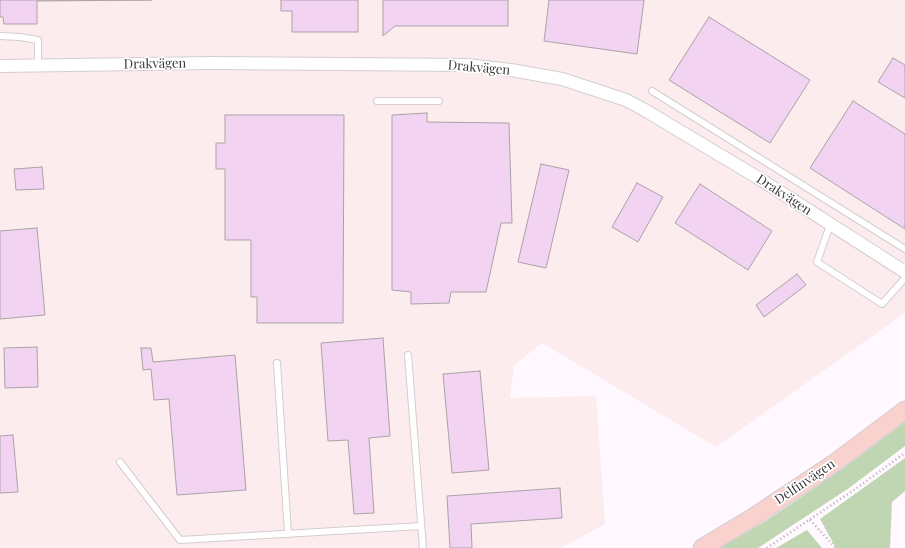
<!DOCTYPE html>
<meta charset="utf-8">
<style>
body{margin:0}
canvas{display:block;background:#fff8ff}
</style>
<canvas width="905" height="548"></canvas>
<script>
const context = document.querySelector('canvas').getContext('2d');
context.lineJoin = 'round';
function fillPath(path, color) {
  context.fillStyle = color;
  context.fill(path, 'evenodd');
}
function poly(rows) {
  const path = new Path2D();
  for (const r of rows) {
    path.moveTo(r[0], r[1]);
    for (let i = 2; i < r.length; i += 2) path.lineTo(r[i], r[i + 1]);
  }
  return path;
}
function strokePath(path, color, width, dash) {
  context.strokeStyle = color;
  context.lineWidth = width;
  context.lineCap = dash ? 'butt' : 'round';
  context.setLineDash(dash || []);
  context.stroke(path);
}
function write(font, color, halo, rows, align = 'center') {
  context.font = font + ' "Playfair Display",serif';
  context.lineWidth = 3.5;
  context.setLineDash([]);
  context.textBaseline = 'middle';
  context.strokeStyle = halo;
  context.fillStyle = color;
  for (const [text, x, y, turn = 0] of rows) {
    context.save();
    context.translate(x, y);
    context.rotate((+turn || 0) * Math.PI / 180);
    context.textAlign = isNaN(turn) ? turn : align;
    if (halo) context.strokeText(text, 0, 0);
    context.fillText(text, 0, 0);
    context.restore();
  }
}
fillPath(poly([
 [0,0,905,0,905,313,716,447,542,343,514,365,510,398,596,396,605,524,561,548,0,548]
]), '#fceced');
fillPath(poly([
 [905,422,905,446,849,488,758,548,719,548,761,524,800,498,842,469],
 [905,458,905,491,892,502,890,548,836,548,820,519],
 [807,530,822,548,776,548]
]), '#c0d5b2');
const building = poly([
 [0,0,152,0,37,1,37,24,4,24,3,17,0,17,0,0],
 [281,0,358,0,358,32,292,32,292,11,281,11,281,0],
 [383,0,508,0,508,26,395,26,383,36,383,0],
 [549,0,644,0,637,54,544,41,549,0],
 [709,17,810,80,770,143,669,80,709,17],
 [893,58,905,65,905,98,878,82,893,58],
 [853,101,905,134,905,229,810,168,853,101],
 [427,113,427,122,509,123,512,223,501,223,486,292,451,292,449,303,411,304,411,292,392,290,392,115,427,113],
 [225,115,344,115,343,323,257,323,257,297,251,297,251,240,225,240,225,169,216,169,216,143,225,143,225,115],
 [541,164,569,170,546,268,518,262,541,164],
 [42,167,44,189,16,190,14,169,42,167],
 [637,183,663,197,638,242,612,227,637,183],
 [700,184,772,231,748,270,675,223,700,184],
 [37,228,45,315,0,319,0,231,37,228],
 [797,274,806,285,764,317,756,305,797,274],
 [383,338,390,436,369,438,374,513,354,514,348,440,328,441,321,343,383,338],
 [37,347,38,387,5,388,4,348,37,347],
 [141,348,151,348,153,362,235,355,246,490,177,495,169,399,154,400,151,369,143,370,141,348],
 [480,371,489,470,452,473,443,374,480,371],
 [13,435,18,492,0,493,0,436,13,435],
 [560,488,562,518,471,524,472,548,450,548,447,496,560,488]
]);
fillPath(building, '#f3d3f2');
strokePath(building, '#a9a3a9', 1);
const lane = poly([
 [0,36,20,37,38,40,38,65],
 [652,91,905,249],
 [377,101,439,101],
 [830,225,817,262,882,304,905,278],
 [408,355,423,548],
 [277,363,288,534],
 [120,462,180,540,421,526]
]);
const street = poly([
 [0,66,212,63,467,65,511,70,562,79,626,100,643,109,760,179,905,272]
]);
const secondary = poly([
 [702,548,752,518,833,464,905,410]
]);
strokePath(lane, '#d4cdd3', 8);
strokePath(street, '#d4cdd3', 14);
strokePath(secondary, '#d4cdd3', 19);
strokePath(poly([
 [810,520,836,548],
 [767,548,854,490,905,453]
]), '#afaaaf', 2.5, [1, 3]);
strokePath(lane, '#fff', 6);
strokePath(street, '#fff', 12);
strokePath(secondary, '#f9d2ce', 17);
write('13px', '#393739', '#fff', [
 ["Drakvägen",155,64,-1],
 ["Drakvägen",479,68,5],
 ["Drakvägen",784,195,33],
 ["Delfinvägen",805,482,-34]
]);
</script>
